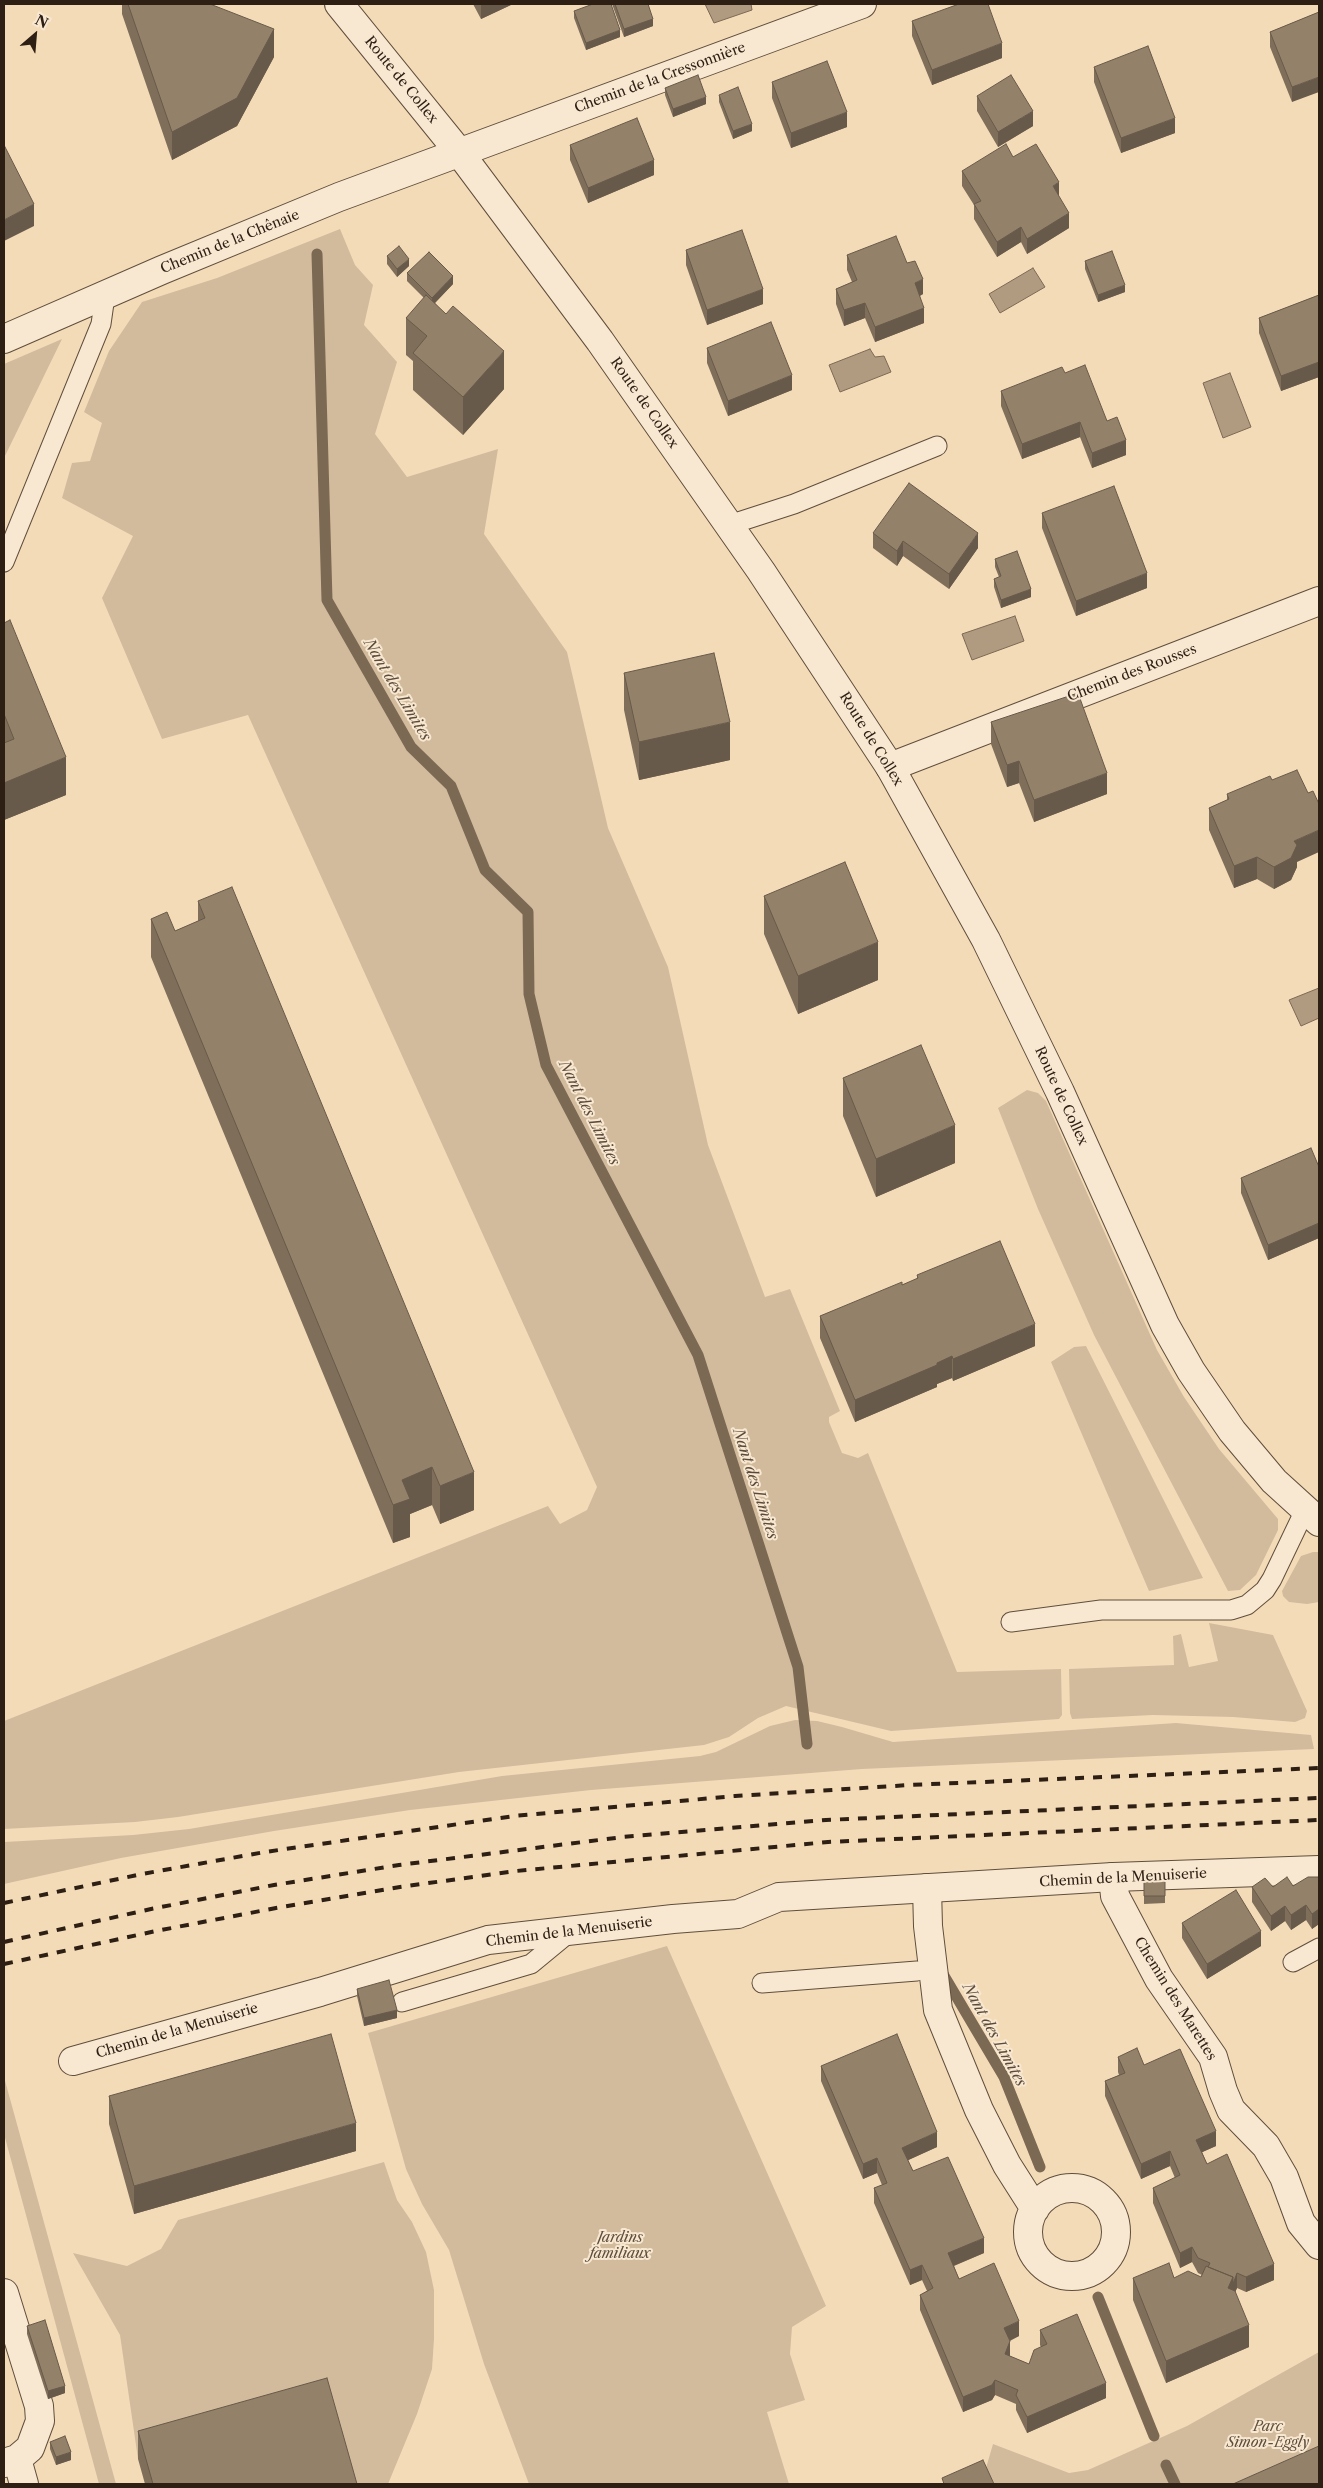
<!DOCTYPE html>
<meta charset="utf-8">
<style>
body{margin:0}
#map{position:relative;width:1323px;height:2488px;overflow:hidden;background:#f4dbb8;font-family:"Libre Caslon Text",serif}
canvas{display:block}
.frame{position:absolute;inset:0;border:5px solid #2d1f13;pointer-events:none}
.north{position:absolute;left:10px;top:10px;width:50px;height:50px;-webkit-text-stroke:4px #f8e8d1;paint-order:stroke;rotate:27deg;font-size:14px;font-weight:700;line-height:20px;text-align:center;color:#2d1f13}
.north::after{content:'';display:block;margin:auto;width:18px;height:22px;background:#2d1f13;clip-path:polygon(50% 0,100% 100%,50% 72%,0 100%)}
</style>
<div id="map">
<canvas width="1323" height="2488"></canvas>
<div class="frame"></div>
<div class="north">N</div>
</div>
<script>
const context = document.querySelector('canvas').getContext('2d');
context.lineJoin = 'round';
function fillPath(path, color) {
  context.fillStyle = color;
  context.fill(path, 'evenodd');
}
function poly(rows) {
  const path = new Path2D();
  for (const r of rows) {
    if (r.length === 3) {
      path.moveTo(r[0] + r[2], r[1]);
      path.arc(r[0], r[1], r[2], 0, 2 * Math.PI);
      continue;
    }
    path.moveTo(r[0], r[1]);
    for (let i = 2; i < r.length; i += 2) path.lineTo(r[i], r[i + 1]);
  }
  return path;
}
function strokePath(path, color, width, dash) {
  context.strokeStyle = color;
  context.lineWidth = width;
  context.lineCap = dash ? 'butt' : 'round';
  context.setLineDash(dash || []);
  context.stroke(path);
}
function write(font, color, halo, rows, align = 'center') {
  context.font = font + ' "Libre Caslon Text",serif';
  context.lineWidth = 4;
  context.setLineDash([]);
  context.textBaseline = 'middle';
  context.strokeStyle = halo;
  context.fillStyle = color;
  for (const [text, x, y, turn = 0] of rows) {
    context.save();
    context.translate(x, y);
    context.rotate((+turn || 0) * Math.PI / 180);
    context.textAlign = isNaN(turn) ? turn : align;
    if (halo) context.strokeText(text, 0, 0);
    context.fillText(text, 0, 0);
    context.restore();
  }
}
fillPath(poly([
 [340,229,355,265,373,285,364,325,397,362,375,434,407,477,498,449,484,534,567,652,608,828,668,967,708,1145,765,1297,790,1289,840,1411,829,1417,829,1422,842,1453,858,1458,868,1453,957,1672,1061,1669,1062,1715,1059,1719,891,1731,786,1706,758,1718,729,1737,704,1745,459,1772,178,1817,135,1822,4,1829,4,1721,548,1506,560,1524,587,1510,597,1487,248,715,162,739,102,598,133,536,62,498,72,463,90,461,102,423,84,412,109,351,142,302,217,278],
 [62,339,4,458,4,364],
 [1027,1090,1038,1093,1046,1101,1157,1350,1184,1397,1219,1449,1278,1519,1278,1530,1256,1575,1240,1590,1228,1591,1094,1335,1038,1209,998,1108],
 [1086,1346,1203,1578,1149,1591,1051,1362,1074,1347],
 [1313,1552,1319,1552,1319,1602,1307,1604,1289,1602,1283,1596,1282,1591,1301,1556],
 [1209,1623,1273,1635,1307,1711,1305,1718,1295,1722,1233,1717,1153,1715,1072,1719,1070,1713,1069,1669,1174,1665,1173,1636,1181,1634,1189,1667,1218,1661],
 [795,1720,817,1721,842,1727,893,1742,1176,1723,1311,1735,1314,1749,862,1769,591,1790,410,1810,274,1831,121,1858,4,1884,4,1842,133,1835,189,1829,502,1776,700,1756,716,1752,770,1726],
 [667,1946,826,2306,792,2327,790,2354,805,2400,767,2412,789,2484,529,2484,484,2364,449,2250,422,2204,406,2169,368,2033],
 [4,2077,116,2484,99,2484,4,2134],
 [384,2162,397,2200,412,2222,426,2252,434,2290,434,2339,432,2369,417,2414,388,2484,349,2484,138,2459,120,2335,73,2253,127,2266,161,2249,178,2220],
 [1319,2352,1319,2484,994,2484,986,2468,993,2444,1069,2473,1088,2470,1187,2426]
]), '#d2bb9c');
const water = poly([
 [705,4,751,4,752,10,714,23,705,4],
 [1033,268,1045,287,1000,313,989,294,1033,268],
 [870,349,875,357,884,356,891,372,840,392,829,365,870,349],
 [1230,373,1251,427,1223,438,1203,383,1230,373],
 [1015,616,1024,641,972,660,962,634,1015,616],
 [1319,988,1319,1018,1301,1026,1289,1000,1319,988]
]);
fillPath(water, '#b09b80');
strokePath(water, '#7c6954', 1);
strokePath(poly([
 [317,254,327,600,411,747,451,786,485,870,528,912,529,994,546,1065,698,1355,798,1667,807,1744],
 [943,1974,1004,2077,1040,2167],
 [1098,2297,1154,2436],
 [1166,2465,1175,2484]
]), '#7c6954', 11);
const service = poly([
 [729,525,794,504,937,446],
 [4,562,101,324,105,296],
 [1011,1622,1101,1610,1231,1610,1247,1605,1265,1590,1272,1579,1305,1510],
 [1293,1962,1319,1948],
 [762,1983,917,1971],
 [402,2002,531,1964,571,1931]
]);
const pedestrian = poly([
 [1113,1877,1115,1896,1159,1979,1213,2057,1223,2091,1231,2110,1266,2146,1284,2177,1301,2223,1319,2245],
 [927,1888,928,1926,938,2010,979,2110,1007,2165,1035,2209],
 [1072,2232,44]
]);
const minor = poly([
 [4,339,162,270,339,197,862,4],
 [890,767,1319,601],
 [73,2061,320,1992,488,1940,673,1919,738,1914,779,1897,1113,1877,1319,1870],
 [4,2293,39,2406,40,2421,30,2448,17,2459,4,2463],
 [17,2459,24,2484]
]);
const tertiary = poly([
 [339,4,459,152,600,341,761,571,890,767,986,940,1060,1092,1165,1325,1191,1371,1232,1431,1274,1481,1319,1522]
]);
strokePath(service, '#5f4e3c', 21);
strokePath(pedestrian, '#5f4e3c', 30);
strokePath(minor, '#5f4e3c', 30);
strokePath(tertiary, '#5f4e3c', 30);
strokePath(service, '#f8e8d1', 19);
strokePath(pedestrian, '#f8e8d1', 28);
strokePath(minor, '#f8e8d1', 28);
strokePath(tertiary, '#f8e8d1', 28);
strokePath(poly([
 [4,1903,142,1874,265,1852,514,1816,735,1796,910,1785,1319,1768],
 [4,1942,151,1909,274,1885,399,1865,623,1837,826,1820,1319,1798],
 [4,1964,156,1931,276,1908,400,1887,516,1871,828,1842,1319,1820]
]), '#2d1f13', 4, [9, 9]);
fillPath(poly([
 [122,4,210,4,274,57,237,126,172,160,122,14],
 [473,4,513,4,481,19],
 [612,4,648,4,653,26,624,37],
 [574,11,620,37,586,50,574,18],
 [1319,12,1292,102,1270,47,1270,32],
 [912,21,1002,58,932,85,912,36],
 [1094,67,1175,133,1121,153,1094,82],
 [772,82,847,127,791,148,772,98],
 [665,88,706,104,673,117,665,95],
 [719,95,752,131,733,139,719,102],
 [977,96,1033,126,998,147,977,111],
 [570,145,654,175,588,203,570,160],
 [1013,157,1059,197,1069,228,1027,254,1021,242,997,257,974,219,974,205,962,186,962,171],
 [686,250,763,304,707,325,686,265],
 [847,255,907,263,923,294,920,296,924,323,875,342,865,318,844,326,836,304,836,289,852,282,847,270],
 [387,256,409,266,397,277,387,264],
 [1085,261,1125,292,1098,302,1085,269],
 [407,273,453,284,435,303,504,389,463,435,413,390,413,361,406,355,406,318,424,298,407,281],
 [1319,295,1319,377,1281,391,1259,333,1259,318],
 [707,348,792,390,728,416,707,363],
 [1065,373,1107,421,1126,455,1092,468,1080,437,1022,459,1001,406,1001,391],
 [1042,513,1147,588,1076,616,1042,528],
 [873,533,978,548,949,589,903,556,897,566,873,548],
 [995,559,1031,597,1001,608,994,587,994,579,999,577,995,567],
 [4,623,66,795,4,820],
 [624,673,730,760,639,780,624,710],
 [991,722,1107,794,1034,822,1019,783,1007,787,991,744],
 [1227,794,1297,862,1297,867,1291,880,1274,889,1257,879,1234,888,1209,830,1209,808,1227,800],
 [764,896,878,980,798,1014,764,934],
 [198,901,474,1510,440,1524,432,1505,410,1514,410,1537,393,1543,151,957,151,919,175,931,198,921],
 [843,1078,955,1163,876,1197,843,1116],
 [1319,1167,1319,1238,1268,1260,1241,1193,1241,1178],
 [917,1275,1035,1346,953,1381,952,1378,937,1384,937,1387,855,1422,820,1338,820,1316,902,1285,917,1279],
 [1165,1875,1165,1903,1144,1904,1144,1876],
 [1319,1877,1319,1924,1312,1929,1306,1920,1291,1930,1285,1921,1271,1931,1252,1902,1252,1887,1293,1886],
 [1182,1923,1261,1946,1207,1979,1182,1938],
 [357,1989,397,2018,364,2026,357,1996],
 [1118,2057,1144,2065,1216,2146,1202,2152,1207,2164,1274,2280,1246,2292,1237,2288,1235,2292,1249,2347,1166,2383,1133,2300,1133,2278,1174,2278,1201,2277,1202,2275,1198,2273,1192,2262,1180,2268,1153,2203,1153,2188,1175,2178,1170,2166,1141,2179,1105,2096,1105,2081,1119,2075,1118,2072],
 [821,2066,937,2147,908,2160,913,2171,984,2253,954,2266,959,2279,1019,2336,1010,2341,1010,2356,1029,2364,1041,2347,1040,2345,1040,2330,1106,2398,1027,2433,1016,2410,1016,2404,995,2395,992,2400,963,2412,920,2310,920,2295,927,2291,922,2280,910,2285,874,2203,874,2188,882,2185,877,2173,863,2179,821,2081],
 [109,2096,356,2151,134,2214,109,2124],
 [27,2326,65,2393,48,2399,27,2334],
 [138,2431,357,2484,145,2484,138,2459],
 [50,2442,71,2460,56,2465,50,2449]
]), '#7f6f5a');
fillPath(poly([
 [481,4,513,4,481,19],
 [653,19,653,26,624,37,624,29],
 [274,29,274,57,237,126,172,160,172,132],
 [620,30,620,37,586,50,586,43],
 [1002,43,1002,58,932,85,932,70],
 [1319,77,1319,92,1292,102,1292,87],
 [706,97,706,104,673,117,673,109],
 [1033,111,1033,126,998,147,998,132],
 [847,112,847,127,791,148,791,133],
 [1175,118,1175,133,1121,153,1121,138],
 [752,124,752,131,733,139,733,131],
 [654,160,654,175,588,203,588,188],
 [1059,182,1059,197,1053,186],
 [34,204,34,226,4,241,4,220],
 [1069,213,1069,228,1027,254,1027,239],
 [1021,227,1021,242,997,257,997,242],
 [409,259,409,266,397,277,397,269],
 [453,276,453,284,432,306,432,298],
 [923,279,923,294,915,298,915,283],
 [1125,285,1125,292,1098,302,1098,295],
 [763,289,763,304,707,325,707,310],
 [865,303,865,318,844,326,844,310],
 [924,308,924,323,875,342,875,327],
 [504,351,504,389,463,435,463,397],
 [1319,362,1319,377,1281,391,1281,376],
 [792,375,792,390,728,416,728,401],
 [1080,422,1080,437,1022,459,1022,444],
 [1126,440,1126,455,1092,468,1092,453],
 [978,533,978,548,949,589,949,574],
 [903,541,903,556,897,566,897,551],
 [1147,573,1147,588,1076,616,1076,601],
 [1031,589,1031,597,1001,608,1001,600],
 [730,722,730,760,639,780,639,742],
 [66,757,66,795,4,820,4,783],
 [1019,761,1019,783,1007,787,1007,765],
 [1107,773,1107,794,1034,822,1034,800],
 [1319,830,1319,852,1297,862,1297,867,1291,880,1274,889,1274,867,1294,841],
 [1257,857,1257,879,1234,888,1234,866],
 [878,942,878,980,798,1014,798,976],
 [955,1125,955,1163,876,1197,876,1159],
 [1319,1223,1319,1238,1268,1260,1268,1245],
 [1035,1324,1035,1346,953,1381,953,1359],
 [952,1356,952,1378,937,1384,937,1387,855,1422,855,1400],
 [432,1467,432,1505,410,1514,410,1537,393,1543,393,1505,402,1480],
 [474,1472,474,1510,440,1524,440,1486],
 [1306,1905,1306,1920,1291,1930,1291,1915],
 [1285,1906,1285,1921,1271,1931,1271,1916],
 [1319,1909,1319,1924,1312,1929,1312,1914],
 [1261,1931,1261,1946,1207,1979,1207,1964],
 [397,2010,397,2018,364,2026,364,2018],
 [356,2123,356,2151,134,2214,134,2186],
 [1216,2131,1216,2146,1196,2155,1196,2140],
 [937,2132,937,2147,902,2163,902,2148],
 [1170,2151,1170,2166,1141,2179,1141,2164],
 [877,2158,877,2173,863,2179,863,2164],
 [984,2238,984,2253,948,2268,948,2253],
 [1192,2247,1192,2262,1180,2268,1180,2253],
 [1274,2264,1274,2280,1246,2292,1246,2277],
 [922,2265,922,2280,910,2285,910,2270],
 [1237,2273,1237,2288,1228,2310,1228,2288,1233,2277],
 [1019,2321,1019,2336,1004,2343,1004,2328],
 [1249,2325,1249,2347,1166,2383,1166,2361],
 [1010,2341,1010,2356,1005,2354],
 [995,2380,995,2395,992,2400,963,2412,963,2397],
 [1106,2383,1106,2398,1027,2433,1027,2417],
 [65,2386,65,2393,48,2399,48,2391],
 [71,2452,71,2460,56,2465,56,2457]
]), '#685a4a');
const building = poly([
 [128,4,210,4,274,29,237,98,172,132,128,4],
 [593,4,611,4,620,30,586,43,574,11,593,4],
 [615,4,648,4,653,19,624,29,615,4],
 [959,4,988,4,1002,43,932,70,912,21,959,4],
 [1319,12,1319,77,1292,87,1270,32,1319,12],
 [1148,46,1175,118,1121,138,1094,67,1148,46],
 [827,61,847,112,791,133,772,82,827,61],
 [698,75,706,97,673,109,665,88,698,75],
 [1011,75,1033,111,998,132,977,96,1011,75],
 [738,87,752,124,733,131,719,95,738,87],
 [637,118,654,160,588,188,570,145,637,118],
 [1006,144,1013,157,1036,144,1059,182,1053,186,1069,213,1027,239,1021,227,997,242,974,204,981,201,962,171,1006,144],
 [4,145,34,204,4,220,4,145],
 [742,230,763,289,707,310,686,250,742,230],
 [896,236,907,263,915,261,923,279,915,283,924,308,875,327,865,303,844,310,836,289,857,280,847,255,896,236],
 [399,246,409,259,397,269,387,256,399,246],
 [1112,251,1125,285,1098,295,1085,261,1112,251],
 [429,252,453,276,432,298,407,273,429,252],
 [426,295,446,314,453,306,504,351,463,397,413,353,427,336,406,318,426,295],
 [1319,295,1319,362,1281,376,1259,318,1319,295],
 [771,322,792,375,728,401,707,348,771,322],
 [1085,365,1107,421,1117,417,1126,440,1092,453,1080,422,1022,444,1001,391,1062,367,1065,373,1085,365],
 [909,483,978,533,949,574,903,541,897,551,873,533,909,483],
 [1114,486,1147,573,1076,601,1042,513,1114,486],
 [1017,551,1031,589,1001,600,994,579,1001,576,995,559,1017,551],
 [10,620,66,757,4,783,4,743,14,739,4,714,4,623,10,620],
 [714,653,730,722,639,742,624,673,714,653],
 [1078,693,1107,773,1034,800,1019,761,1007,765,991,722,1078,693],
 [1297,770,1308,793,1313,791,1319,804,1319,830,1294,841,1297,845,1291,858,1274,867,1257,857,1234,866,1209,808,1229,799,1227,794,1270,776,1272,780,1297,770],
 [845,862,878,942,798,976,764,896,845,862],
 [232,887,474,1472,440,1486,432,1467,402,1480,410,1499,393,1505,151,919,167,912,175,931,205,918,198,901,232,887],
 [921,1045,955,1125,876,1159,843,1078,921,1045],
 [1311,1148,1319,1167,1319,1223,1268,1245,1241,1178,1311,1148],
 [1000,1241,1035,1324,953,1359,952,1356,937,1363,937,1365,855,1400,820,1316,902,1282,902,1285,918,1278,917,1275,1000,1241],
 [1165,1875,1165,1896,1144,1896,1144,1876,1165,1875],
 [1287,1877,1293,1886,1308,1877,1319,1877,1319,1909,1312,1914,1306,1905,1291,1915,1285,1906,1271,1916,1252,1887,1265,1878,1273,1887,1287,1877],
 [1236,1890,1261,1931,1207,1964,1182,1923,1236,1890],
 [389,1980,397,2010,364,2018,357,1989,389,1980],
 [331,2034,356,2123,134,2186,109,2096,331,2034],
 [897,2034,937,2132,902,2148,913,2171,948,2157,984,2238,948,2253,959,2279,994,2263,1019,2321,1004,2328,1010,2341,1005,2354,1029,2364,1034,2350,1047,2344,1040,2330,1077,2314,1106,2383,1027,2417,1016,2395,1018,2390,995,2380,992,2385,963,2397,920,2295,933,2288,922,2265,910,2270,874,2188,887,2183,877,2158,863,2164,821,2066,897,2034],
 [1137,2048,1144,2065,1180,2049,1216,2131,1196,2140,1207,2164,1227,2154,1274,2264,1246,2277,1237,2273,1233,2284,1233,2277,1208,2267,1210,2263,1198,2258,1192,2247,1180,2253,1153,2188,1180,2175,1170,2151,1141,2164,1105,2081,1125,2073,1118,2057,1137,2048],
 [1169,2263,1174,2278,1188,2271,1201,2277,1206,2266,1233,2277,1228,2288,1235,2291,1249,2325,1166,2361,1133,2278,1169,2263],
 [45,2320,65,2386,48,2391,27,2326,45,2320],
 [327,2378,357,2484,153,2484,138,2431,327,2378],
 [65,2436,71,2452,56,2457,50,2442,65,2436],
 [1319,2446,1319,2484,1233,2484,1319,2446],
 [983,2460,994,2484,944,2484,942,2478,983,2460]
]);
fillPath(building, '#948169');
strokePath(building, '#685a4a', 1);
write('14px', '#2d1f13', '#f8e8d1', [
 ["Chemin de la Cressonnière",660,78,-20],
 ["Route de Collex",401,80,51],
 ["Chemin de la Chênaie",230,242,-22],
 ["Route de Collex",644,403,55],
 ["Chemin des Rousses",1132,673,-21],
 ["Route de Collex",871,739,58],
 ["Route de Collex",1061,1096,65],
 ["Chemin de la Menuiserie",1123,1878,-3],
 ["Chemin de la Menuiserie",569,1932,-7],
 ["Chemin des Marettes",1175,1999,58],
 ["Chemin de la Menuiserie",177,2031,-16]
]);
write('italic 14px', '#5f4e3c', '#f8e8d1', [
 ["Jardins",620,2238],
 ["familiaux",620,2254],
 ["Parc",1268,2427],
 ["Simon-Eggly",1268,2443]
]);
write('italic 15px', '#5b4a39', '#f8e8d1', [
 ["Nant des Limites",397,690,59],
 ["Nant des Limites",589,1113,63],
 ["Nant des Limites",755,1484,72],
 ["Nant des Limites",994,2035,61]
]);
</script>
